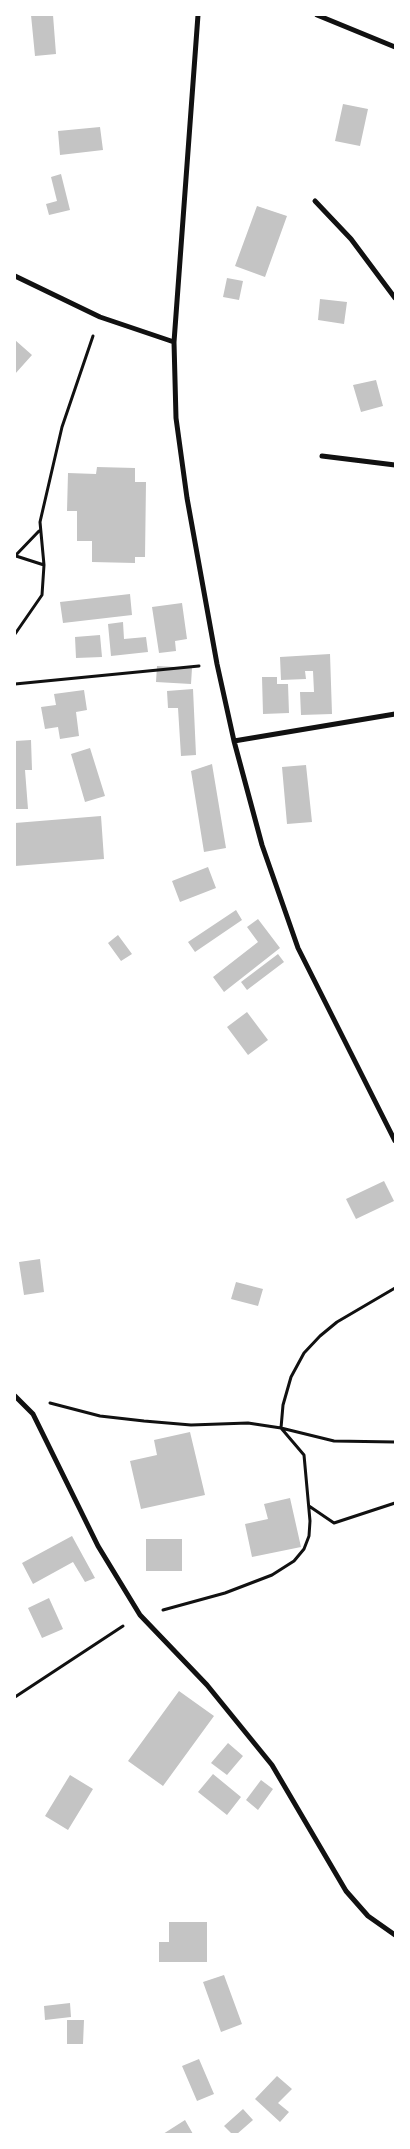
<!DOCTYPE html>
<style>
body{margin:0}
#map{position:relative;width:410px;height:2149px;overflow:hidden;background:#fff;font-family:"Golos Text",sans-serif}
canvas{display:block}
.frame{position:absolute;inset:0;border:16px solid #fff;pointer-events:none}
</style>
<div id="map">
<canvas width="410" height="2149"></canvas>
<div class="frame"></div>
</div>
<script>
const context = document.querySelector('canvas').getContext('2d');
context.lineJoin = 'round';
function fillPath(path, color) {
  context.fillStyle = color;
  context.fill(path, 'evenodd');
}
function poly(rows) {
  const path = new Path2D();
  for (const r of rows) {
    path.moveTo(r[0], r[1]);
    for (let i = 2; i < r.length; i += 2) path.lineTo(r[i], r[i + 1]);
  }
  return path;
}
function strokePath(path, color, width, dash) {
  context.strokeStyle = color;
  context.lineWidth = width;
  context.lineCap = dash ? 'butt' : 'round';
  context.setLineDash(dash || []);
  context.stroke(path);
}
fillPath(poly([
 [31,15,53,15,56,54,35,56],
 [343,104,368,109,360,146,335,141],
 [100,127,103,150,60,155,58,131],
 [61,174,70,210,49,215,46,204,57,201,51,177],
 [257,206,287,216,265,277,235,266],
 [227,278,243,281,239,300,223,297],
 [320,299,347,302,344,324,318,320],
 [15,340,32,355,15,374],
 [376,380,383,406,361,412,353,385],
 [97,467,135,468,135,482,146,482,145,557,135,557,135,563,92,562,92,541,77,541,77,511,67,511,68,473,96,474],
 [130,594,132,615,63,623,60,602],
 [182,603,187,639,175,641,176,651,159,653,152,607],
 [123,622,124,639,146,637,148,652,111,656,108,624],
 [100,635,102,657,76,658,75,637],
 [330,654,332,714,301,715,300,692,314,692,313,671,305,671,306,679,281,680,280,657],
 [157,666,192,668,191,684,156,682],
 [262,677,277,677,277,684,288,684,289,713,263,714],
 [193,689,196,755,181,756,178,708,168,708,167,691],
 [84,690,87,710,76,712,79,736,60,739,58,727,45,729,41,707,56,705,54,694],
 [31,740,32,770,25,770,28,809,15,809,15,741],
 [90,748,105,796,85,802,71,754],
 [212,764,226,848,204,852,191,771],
 [306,765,312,822,287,824,282,767],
 [101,816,104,859,15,866,15,823],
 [208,867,216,888,180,902,172,881],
 [236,910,242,920,195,952,188,942],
 [258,919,280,948,224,992,213,977,258,942,247,927],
 [118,935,132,954,121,961,108,943],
 [278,954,284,962,247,990,241,982],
 [247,1012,268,1040,248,1055,227,1027],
 [384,1181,394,1201,356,1219,346,1199],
 [40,1259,44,1292,24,1295,19,1262],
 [236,1282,263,1289,258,1306,231,1299],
 [190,1432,205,1495,141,1509,130,1461,157,1455,154,1440],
 [290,1498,301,1547,252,1557,245,1524,268,1519,264,1504],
 [72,1536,95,1578,85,1582,73,1562,33,1584,22,1563],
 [146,1539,182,1539,182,1571,146,1571],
 [49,1598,63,1629,42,1638,28,1608],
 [179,1691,214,1716,163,1786,128,1761],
 [228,1743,243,1756,227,1775,211,1763],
 [213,1774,241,1797,227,1815,198,1792],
 [70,1775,93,1789,68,1830,45,1816],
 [261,1780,273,1789,258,1810,246,1800],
 [169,1922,207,1922,207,1962,159,1962,159,1942,169,1942],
 [224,1975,242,2024,221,2032,203,1982],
 [70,2003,71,2017,45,2020,44,2006],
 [67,2020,84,2020,83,2044,67,2044],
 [199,2059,214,2094,197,2101,182,2066],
 [277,2076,292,2089,278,2103,289,2112,280,2122,255,2099],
 [243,2109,253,2120,237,2134,232,2134,224,2126],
 [185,2120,193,2134,163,2134]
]), '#c4c4c4');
strokePath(poly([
 [15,556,39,531],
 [16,556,44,565],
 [15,634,42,595,44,565,40,522,62,427,93,336],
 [15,684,199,666],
 [50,1403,100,1416,144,1421,191,1425,248,1423,281,1428,334,1441,395,1442],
 [309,1506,334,1523,395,1503],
 [163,1610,225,1593,272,1575,294,1561,304,1549,309,1536,310,1521,304,1455,281,1428,283,1405,291,1377,304,1353,320,1336,337,1322,395,1288],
 [15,1697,123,1626]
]), '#111', 3);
strokePath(poly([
 [198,15,174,342,176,418,187,498,217,664,234,741,262,845,298,948,395,1141],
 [317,15,395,47],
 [315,201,351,239,395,298],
 [15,276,100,317,174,342],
 [322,456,395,465],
 [234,741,395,714],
 [15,1396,33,1414,98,1546,140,1615,207,1685,272,1765,346,1891,368,1916,395,1935]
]), '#111', 5);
</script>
